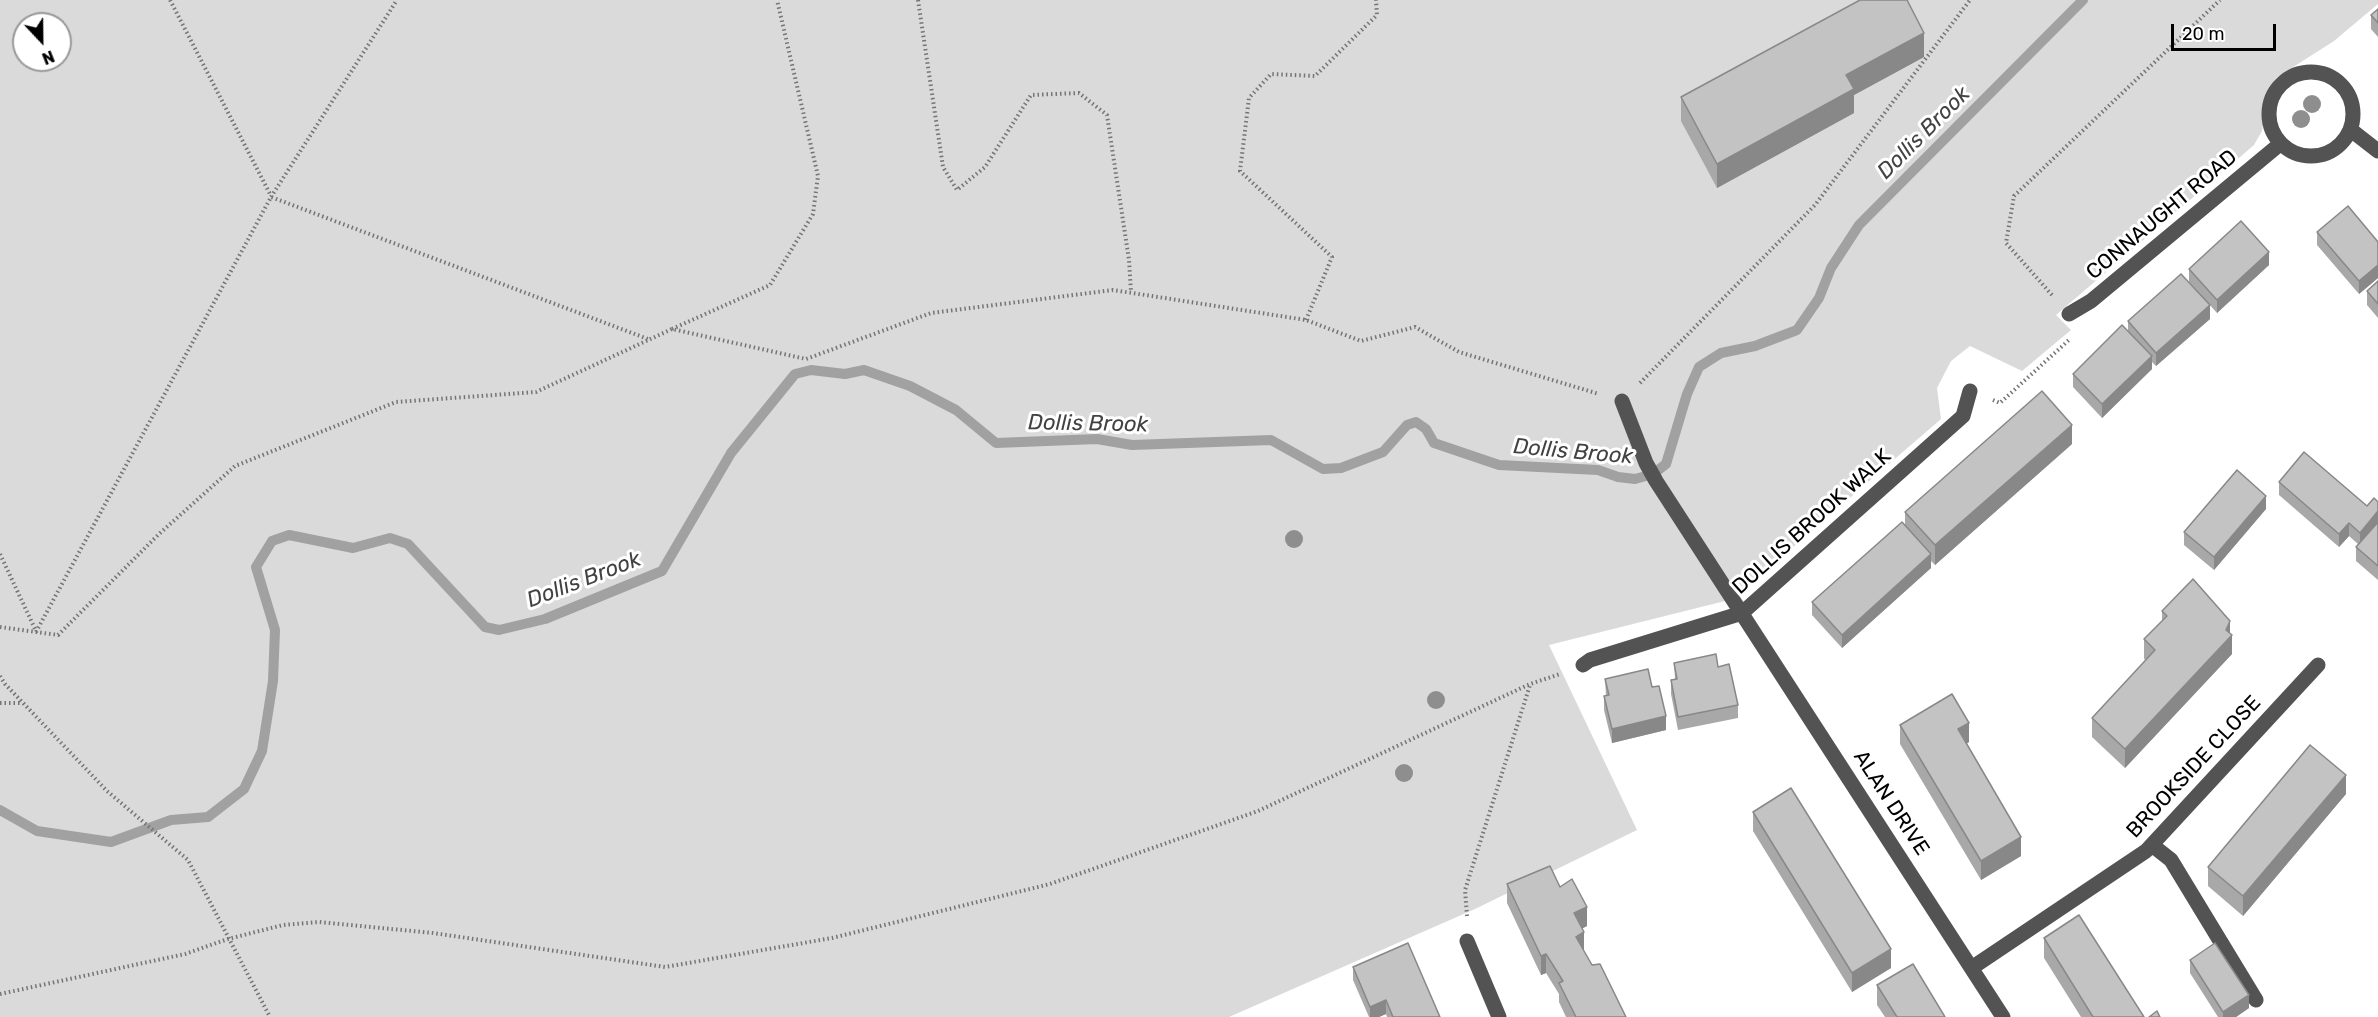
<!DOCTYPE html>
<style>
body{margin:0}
#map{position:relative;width:2378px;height:1017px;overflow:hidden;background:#fff;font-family:Rubik,sans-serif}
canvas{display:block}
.north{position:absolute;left:12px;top:12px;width:60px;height:60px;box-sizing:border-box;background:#fff;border:2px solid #999;border-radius:50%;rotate:158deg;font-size:16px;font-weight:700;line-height:24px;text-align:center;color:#000}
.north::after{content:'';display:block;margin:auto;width:21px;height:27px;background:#000;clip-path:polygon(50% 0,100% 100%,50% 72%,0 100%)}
.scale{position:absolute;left:2171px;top:24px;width:105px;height:27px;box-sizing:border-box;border:3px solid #000;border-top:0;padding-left:8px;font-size:18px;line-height:21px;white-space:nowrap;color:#000;-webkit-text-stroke:4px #fff;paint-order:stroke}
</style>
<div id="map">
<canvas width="2378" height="1017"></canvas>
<div class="north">N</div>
<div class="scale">20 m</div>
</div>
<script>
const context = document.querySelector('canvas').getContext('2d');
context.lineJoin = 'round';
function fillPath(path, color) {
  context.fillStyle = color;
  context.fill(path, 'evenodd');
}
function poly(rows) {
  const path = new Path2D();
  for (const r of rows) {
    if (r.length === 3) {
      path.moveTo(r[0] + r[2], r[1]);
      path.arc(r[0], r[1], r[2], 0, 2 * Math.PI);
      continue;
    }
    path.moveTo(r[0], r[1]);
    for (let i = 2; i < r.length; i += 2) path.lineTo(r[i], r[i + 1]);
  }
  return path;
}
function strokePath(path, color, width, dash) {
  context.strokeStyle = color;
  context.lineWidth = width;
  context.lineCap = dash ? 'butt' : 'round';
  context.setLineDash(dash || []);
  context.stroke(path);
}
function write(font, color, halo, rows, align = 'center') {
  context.font = font + ' Rubik,sans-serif';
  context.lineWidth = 6;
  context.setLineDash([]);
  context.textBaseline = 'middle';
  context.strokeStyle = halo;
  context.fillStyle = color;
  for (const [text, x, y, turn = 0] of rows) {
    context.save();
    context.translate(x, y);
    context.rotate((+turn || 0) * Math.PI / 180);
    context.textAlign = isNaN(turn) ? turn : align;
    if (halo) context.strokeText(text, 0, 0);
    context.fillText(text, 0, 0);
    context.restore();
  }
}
fillPath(poly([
 [0,0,2378,0,2378,4,2334,41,2276,78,2267,97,2262,131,2254,145,2056,315,2071,330,2022,371,1970,346,1951,361,1937,388,1941,419,1733,599,1549,645,1637,830,1475,909,1229,1017,0,1017],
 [24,24,60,24,60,60,24,60]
]), '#dadada');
strokePath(poly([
 [0,810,37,831,111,842,171,820,208,817,244,789,262,751,273,681,275,630,256,567,272,541,289,535,353,548,390,538,408,544,485,627,499,630,545,619,662,571,731,453,795,374,811,370,845,374,864,370,910,386,956,410,996,443,1097,439,1132,445,1271,440,1323,469,1341,468,1383,452,1407,425,1416,422,1426,429,1434,443,1499,465,1598,470,1618,477,1635,479,1653,474,1666,464,1687,394,1699,367,1721,353,1755,346,1797,330,1819,298,1831,268,1859,225,2083,0]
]), '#a1a1a1', 10);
strokePath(poly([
 [170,0,271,196],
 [918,0,943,167,957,190,985,167,1031,95,1079,93,1107,115,1129,260,1131,292],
 [271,197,397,0],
 [2052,295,2006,243,2014,196,2220,0],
 [1306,320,1332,257,1240,171,1249,98,1271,74,1315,76,1377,15,1376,0],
 [672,329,770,285,813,214,818,176,777,0],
 [1640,383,1815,205,1970,0],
 [1993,400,2000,403,2070,339],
 [0,554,36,631],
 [0,627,58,635,159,534,235,466,396,402,536,392,672,329,806,359,931,313,1113,290,1306,320,1361,341,1415,327,1459,352,1599,394],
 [36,632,271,197,648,339],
 [0,676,5,684,107,791,188,860,270,1017],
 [0,703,21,703],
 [1467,916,1465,890,1530,685],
 [0,994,185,954,228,939,283,925,319,922,433,933,665,967,832,938,1050,884,1258,811,1530,684,1560,674]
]), '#757575', 4, [1.5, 3]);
strokePath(poly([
 [2311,114,42],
 [2351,130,2378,151],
 [2069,314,2091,301,2280,144],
 [1622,401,1646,463,1656,481,2003,1017],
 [1583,665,1590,660,1742,613,1963,416,1970,391],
 [2152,845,2171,860,2256,1000],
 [1467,941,1499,1017],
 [1973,967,2146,851,2318,665]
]), '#535353', 15);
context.fillStyle = '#8e8e8e';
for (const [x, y] of [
 [2312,104],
 [2301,119],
 [1294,539],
 [1436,700],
 [1404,773]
]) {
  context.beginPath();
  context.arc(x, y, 9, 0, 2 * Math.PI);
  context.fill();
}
fillPath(poly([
 [2378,9,2378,37,2371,29,2371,15],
 [1924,57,1854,95,1854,113,1717,188,1681,121,1681,97],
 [2317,232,2378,242,2378,278,2359,294,2317,245],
 [2269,265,2217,313,2189,282,2189,269],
 [2378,281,2378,318,2367,305,2367,291],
 [2210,319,2156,366,2152,362,2152,369,2102,418,2073,387,2073,374,2128,331,2128,321],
 [2072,444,1935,565,1931,561,1931,568,1842,648,1812,615,1812,602,1905,526,1905,512],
 [2279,482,2367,506,2378,502,2378,580,2356,561,2356,547,2358,544,2349,536,2339,547,2279,495],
 [2266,509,2214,570,2184,545,2184,532],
 [2162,611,2230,634,2232,654,2125,768,2092,737,2092,718,2146,660,2144,659,2144,639,2162,621],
 [1674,663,1718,667,1738,705,1738,718,1678,730,1671,694,1671,680,1675,679],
 [1605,679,1652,687,1666,730,1612,743,1604,710,1604,696,1606,696],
 [1900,725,1969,742,1966,744,2021,856,1981,880,1900,744],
 [2346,794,2243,916,2208,886,2208,867],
 [1753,812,1891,968,1852,992,1753,831],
 [1507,884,1560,887,1587,926,1582,928,1584,951,1592,965,1626,1017,1566,1017,1559,1002,1559,994,1546,973,1541,975,1507,903],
 [2044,938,2144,1017,2081,1017,2044,958],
 [2190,960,2249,1008,2236,1017,2218,1017,2190,973],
 [1353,967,1440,1017,1387,1017,1386,1014,1379,1017,1369,1017,1353,980],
 [1877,985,1945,1017,1885,1017,1877,1005]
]), '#a8a8a8');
fillPath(poly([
 [1924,33,1924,57,1854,95,1854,113,1717,188,1717,164,1846,75],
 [2269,252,2269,265,2217,313,2217,300],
 [2378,265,2378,278,2359,294,2359,281],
 [2210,305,2210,319,2156,366,2156,353],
 [2152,356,2152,369,2102,418,2102,404],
 [2072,425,2072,444,1935,565,1935,545],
 [2266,496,2266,509,2214,570,2214,557],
 [2378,511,2378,525,2360,546,2360,533],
 [2349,523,2349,536,2339,547,2339,534],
 [1931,554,1931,568,1842,648,1842,635],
 [2230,621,2230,637,2232,635,2232,654,2125,768,2125,749,2226,630],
 [1666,716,1666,730,1612,743,1612,729],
 [1969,723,1969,742,1958,749,1958,729],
 [2346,775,2346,794,2243,916,2243,896],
 [2021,837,2021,856,1981,880,1981,861],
 [1587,907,1587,926,1574,933,1574,913],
 [1584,932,1584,951,1576,937],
 [1891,949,1891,968,1852,992,1852,973],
 [1546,954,1546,973,1541,975,1541,956],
 [2249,995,2249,1008,2236,1017,2223,1017,2223,1012],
 [1386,1000,1386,1014,1379,1017,1370,1017,1370,1007]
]), '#888');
const building = poly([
 [1860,0,1907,0,1924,33,1846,75,1854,89,1717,164,1681,97,1860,0],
 [2378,9,2378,23,2371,15,2378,9],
 [2348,206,2378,242,2378,265,2359,281,2317,232,2348,206],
 [2241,221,2269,252,2217,300,2189,269,2241,221],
 [2181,274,2210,305,2156,353,2128,321,2181,274],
 [2378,281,2378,304,2367,291,2378,281],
 [2122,325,2152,356,2102,404,2073,374,2122,325],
 [2042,391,2072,425,1935,545,1905,512,2042,391],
 [2304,452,2367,506,2374,498,2378,502,2378,511,2360,533,2349,523,2339,534,2279,482,2304,452],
 [2237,470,2266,496,2214,557,2184,532,2237,470],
 [1902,522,1931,554,1842,635,1812,602,1902,522],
 [2378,522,2378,566,2356,547,2378,522],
 [2193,579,2230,621,2226,630,2232,635,2125,749,2092,718,2155,650,2144,639,2167,616,2162,611,2193,579],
 [1716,654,1718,667,1729,664,1738,705,1678,717,1671,680,1677,679,1674,663,1716,654],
 [1648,669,1652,687,1659,686,1666,716,1612,729,1604,696,1609,695,1605,679,1648,669],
 [1952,694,1969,723,1958,729,2021,837,1981,861,1900,725,1952,694],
 [2310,745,2346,775,2243,896,2208,867,2310,745],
 [1791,788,1891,949,1852,973,1753,812,1791,788],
 [1550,866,1560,887,1572,879,1587,907,1574,913,1584,932,1576,937,1592,965,1600,964,1626,1017,1576,1017,1559,983,1563,981,1546,954,1541,956,1507,884,1550,866],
 [2079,915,2144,1017,2093,1017,2044,938,2079,915],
 [1408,943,1440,1017,1393,1017,1386,1000,1370,1007,1353,967,1408,943],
 [2215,943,2249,995,2223,1012,2190,960,2215,943],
 [1913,964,1945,1017,1897,1017,1877,985,1913,964],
 [2157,1011,2160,1017,2149,1017,2157,1011]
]);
fillPath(building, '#c3c3c3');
strokePath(building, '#888', 1.5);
write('21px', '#000', '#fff', [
 ["CONNAUGHT ROAD",2162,215,-40],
 ["DOLLIS BROOK WALK",1812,522,-42],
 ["BROOKSIDE CLOSE",2194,767,-47],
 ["ALAN DRIVE",1891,803,57]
]);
write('italic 22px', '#424242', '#fff', [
 ["Dollis Brook",1924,133,-45],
 ["Dollis Brook",1088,424,1],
 ["Dollis Brook",1573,452,5],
 ["Dollis Brook",584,580,-21]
]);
</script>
